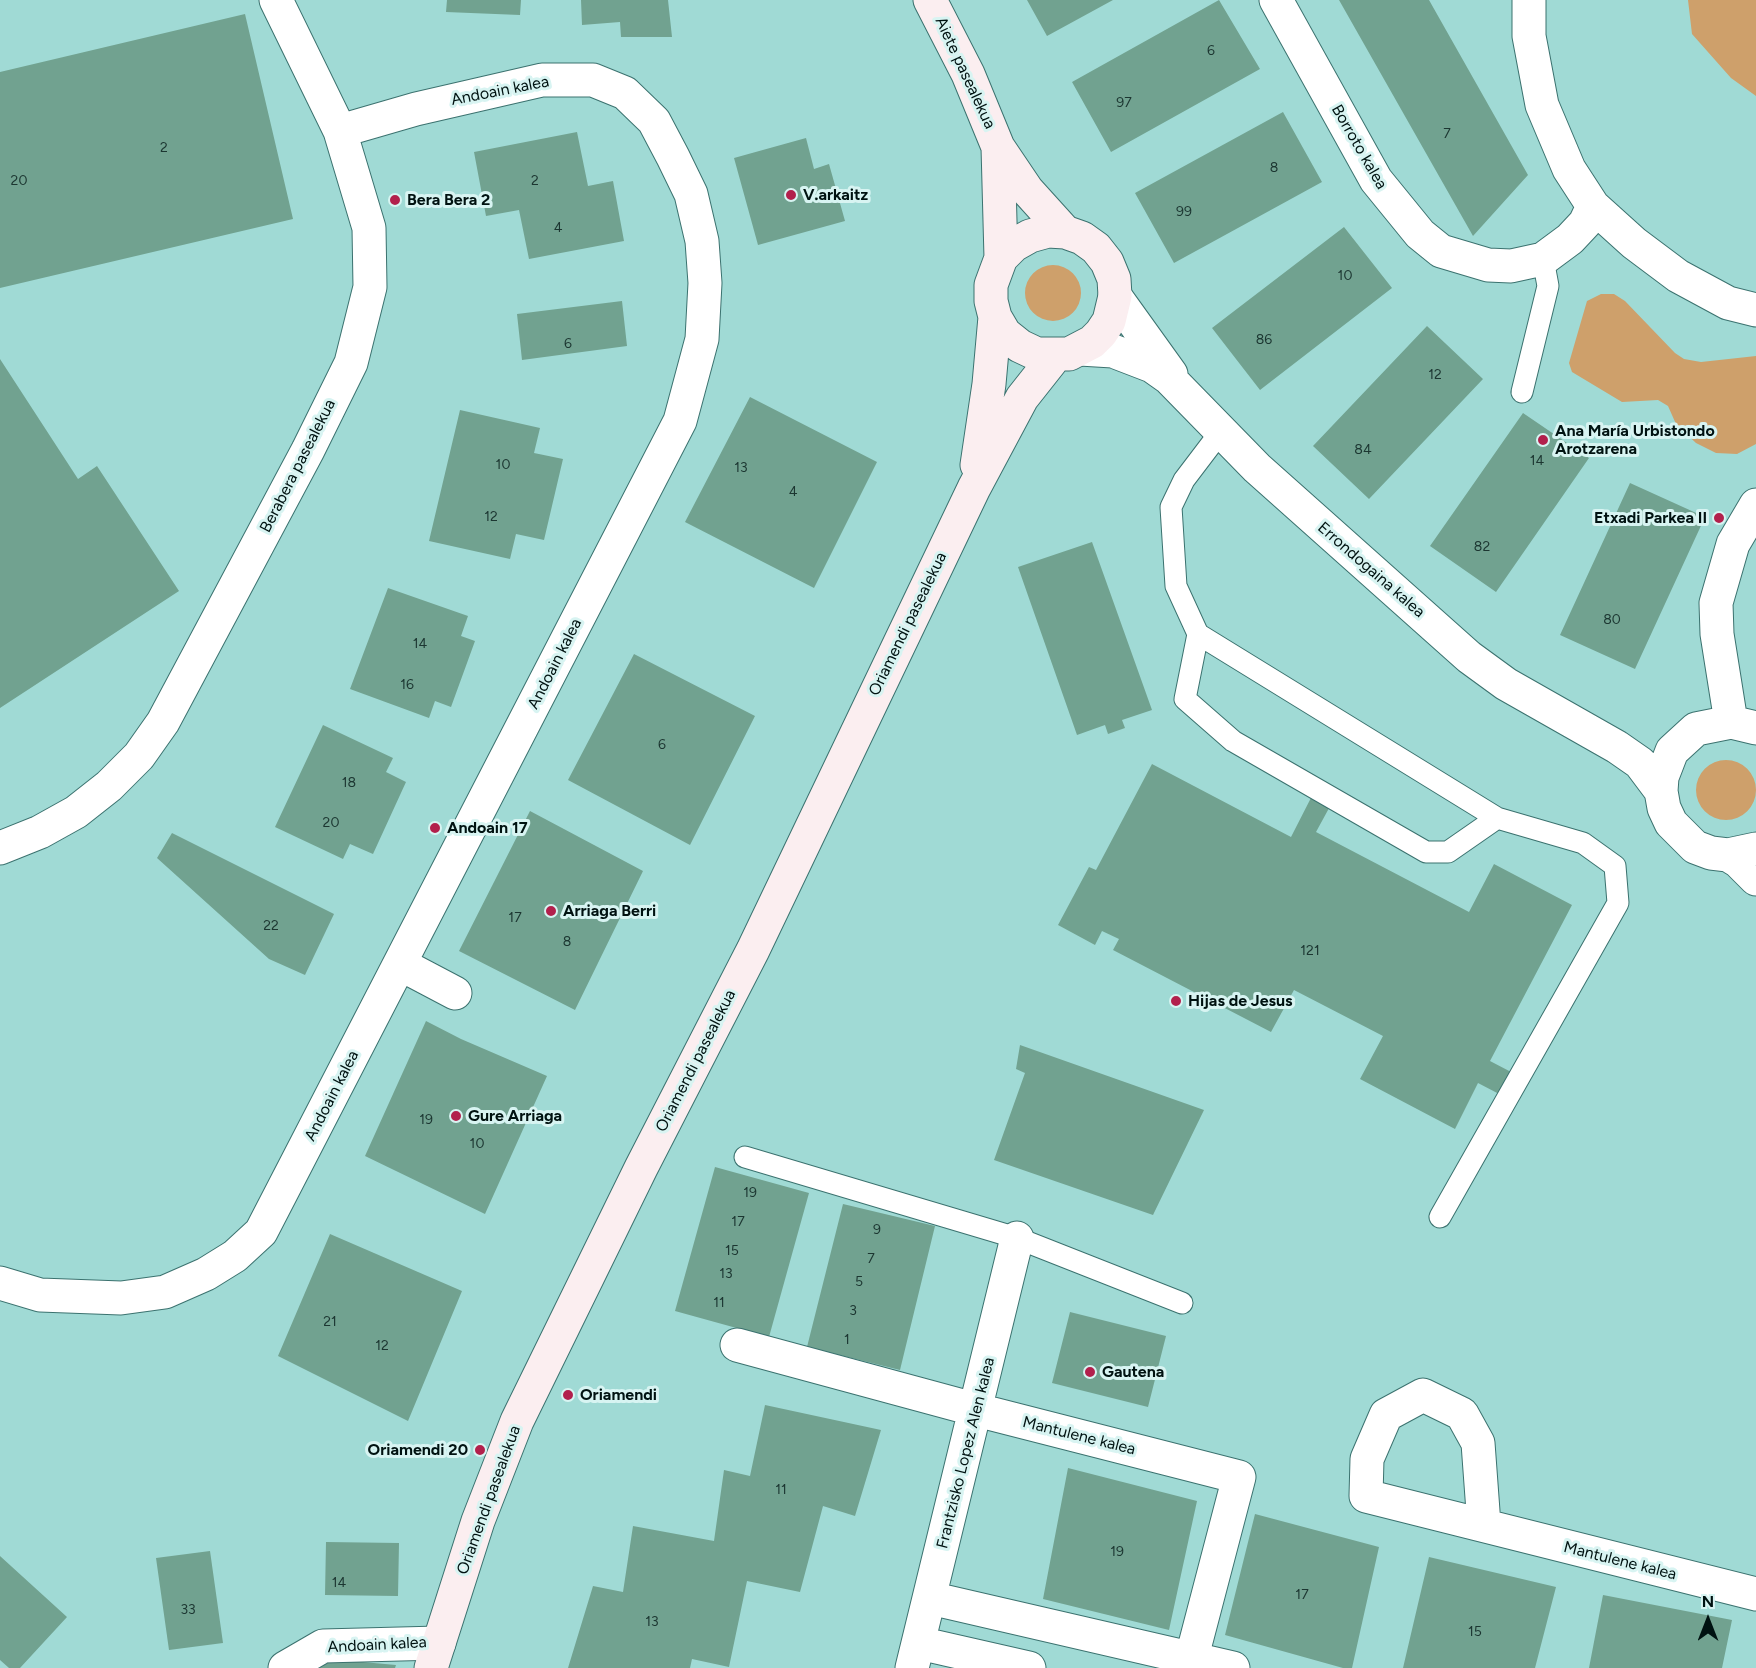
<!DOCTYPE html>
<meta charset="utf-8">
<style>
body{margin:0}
#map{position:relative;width:1756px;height:1668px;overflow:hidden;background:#a0dad5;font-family:Figtree,sans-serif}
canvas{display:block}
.north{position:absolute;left:1678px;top:1590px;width:60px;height:60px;-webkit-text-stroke:4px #d8f4f2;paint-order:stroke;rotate:0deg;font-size:16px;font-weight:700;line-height:24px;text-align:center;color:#001211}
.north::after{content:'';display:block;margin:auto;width:21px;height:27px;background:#001211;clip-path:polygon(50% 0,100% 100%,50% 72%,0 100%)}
</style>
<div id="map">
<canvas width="1756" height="1668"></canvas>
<div class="north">N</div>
</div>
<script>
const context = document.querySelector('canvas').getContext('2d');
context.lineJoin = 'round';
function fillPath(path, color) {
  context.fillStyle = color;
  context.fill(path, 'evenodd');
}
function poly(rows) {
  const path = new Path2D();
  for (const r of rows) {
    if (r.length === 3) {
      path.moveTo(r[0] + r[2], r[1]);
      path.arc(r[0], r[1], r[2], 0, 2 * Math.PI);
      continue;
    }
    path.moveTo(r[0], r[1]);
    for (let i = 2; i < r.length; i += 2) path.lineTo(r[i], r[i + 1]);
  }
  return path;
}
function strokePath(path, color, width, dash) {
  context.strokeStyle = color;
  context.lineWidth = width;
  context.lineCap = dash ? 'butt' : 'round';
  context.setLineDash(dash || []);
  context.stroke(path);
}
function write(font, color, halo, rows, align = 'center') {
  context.font = font + ' Figtree,sans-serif';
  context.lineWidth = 6;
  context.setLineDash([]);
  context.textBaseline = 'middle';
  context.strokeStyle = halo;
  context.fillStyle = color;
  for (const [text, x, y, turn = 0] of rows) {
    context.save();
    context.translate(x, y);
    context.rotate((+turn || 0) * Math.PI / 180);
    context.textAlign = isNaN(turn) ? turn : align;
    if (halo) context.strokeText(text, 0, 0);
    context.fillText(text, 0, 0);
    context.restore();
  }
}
fillPath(poly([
 [1688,0,1756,0,1756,96,1731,78,1692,34],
 [1053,293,28],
 [1601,294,1614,294,1625,301,1675,353,1684,359,1701,362,1756,356,1756,444,1737,454,1716,453,1696,443,1676,424,1668,406,1658,400,1622,402,1572,372,1569,363,1587,301],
 [1726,790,30]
]), '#cea06b');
fillPath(poly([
 [447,0,521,0,520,15,446,12],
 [581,0,668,0,672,37,621,37,620,22,582,25],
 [1027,0,1113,0,1047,36],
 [1219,0,1260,69,1111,152,1072,82],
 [1339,0,1429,0,1528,175,1473,236],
 [245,14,293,219,0,288,0,72],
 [1283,112,1322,182,1174,263,1135,193],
 [577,132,588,186,613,181,624,241,529,259,519,210,486,216,474,152],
 [806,138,814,169,829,164,845,221,758,245,734,158],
 [1344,227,1392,288,1260,390,1212,328],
 [622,301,627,346,522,360,517,314],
 [1427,326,1483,379,1369,499,1313,446],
 [0,359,78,479,97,466,179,591,0,708],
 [750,397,877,462,814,588,685,522],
 [460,410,540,428,534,453,563,459,544,540,516,534,510,559,429,541],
 [1523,413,1589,458,1496,592,1430,546],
 [1630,483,1705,517,1635,669,1560,635],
 [1092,542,1152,710,1122,720,1125,728,1108,734,1105,725,1077,735,1018,567],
 [388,588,468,616,461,636,475,641,451,707,435,701,429,718,350,689],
 [634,654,755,716,690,845,568,780],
 [323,725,393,758,386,772,406,782,373,854,350,844,343,859,275,827],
 [1152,764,1291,837,1315,790,1334,799,1316,832,1469,912,1494,864,1572,905,1490,1061,1513,1073,1501,1095,1478,1083,1455,1129,1360,1079,1383,1036,1294,990,1271,1032,1113,950,1119,939,1102,931,1095,945,1058,925,1089,867,1096,870],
 [530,811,643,871,575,1010,459,951],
 [172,833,334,914,305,975,269,959,157,858],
 [426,1021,461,1039,547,1076,485,1214,365,1156],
 [1020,1045,1204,1110,1153,1215,994,1160,1025,1073,1016,1069],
 [715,1167,809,1193,769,1337,675,1311],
 [843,1204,935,1226,900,1370,807,1347],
 [330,1234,462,1291,408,1421,278,1356],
 [1070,1312,1166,1336,1148,1407,1052,1383],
 [765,1405,881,1430,855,1516,823,1506,800,1592,747,1581,729,1667,692,1659,690,1668,568,1668,593,1586,623,1592,633,1526,714,1541,724,1470,750,1476],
 [1068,1468,1197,1501,1169,1630,1043,1599],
 [1255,1514,1379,1547,1352,1668,1343,1668,1225,1635],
 [326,1542,399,1543,398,1596,325,1595],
 [210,1551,223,1643,169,1650,156,1558],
 [0,1556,67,1617,20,1668,9,1668,0,1660],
 [1429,1557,1556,1587,1535,1668,1403,1668],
 [1603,1595,1732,1620,1722,1668,1589,1668],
 [318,1658,396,1665,395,1668,318,1668]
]), '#71a290');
const lane = poly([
 [1522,392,1548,286,1543,259],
 [1222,430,1184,480,1171,507,1176,586,1198,634,1497,818,1583,843,1615,866,1618,903,1440,1217],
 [1198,634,1185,699,1233,741,1426,852,1448,852,1497,818],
 [745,1157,1017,1238,1182,1303]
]);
const street = poly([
 [1276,0,1376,180,1420,234,1441,251,1488,265,1511,266,1543,259,1570,239,1585,223,1593,206],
 [1529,0,1529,36,1542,105,1569,169,1593,206,1634,243,1678,276,1728,303,1756,310],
 [1115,296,1171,374],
 [1080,349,1113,351,1152,366,1169,378,1257,468,1469,657,1506,684,1617,747,1640,763,1661,791],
 [1731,722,1717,634,1716,603,1733,544,1756,505],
 [1756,728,1731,722,1696,729,1672,751,1662,777,1661,791,1664,808,1671,823,1695,847,1711,853,1728,855,1756,849],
 [0,848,40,832,76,812,109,786,139,756,163,722,308,450,351,363,370,287,369,228,340,131,276,0],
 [1728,855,1738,861,1756,879],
 [400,964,455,993],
 [0,1283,40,1295,121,1298,165,1292,206,1274,235,1256,261,1232,680,421,702,339,705,283,702,241,691,194,673,157,654,121,625,93,593,80,542,80,416,109,340,131],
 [737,1345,977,1410,1239,1477,1189,1668],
 [1484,1525,1478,1443,1462,1414,1423,1395,1386,1415,1367,1459,1366,1496,1756,1594],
 [930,1598,1233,1668],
 [919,1643,1029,1668],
 [285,1668,323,1646,439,1643],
 [912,1668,1017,1238]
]);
const secondary = poly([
 [930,0,968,74,998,147,1027,190,1065,232],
 [998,147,1001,258,991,285,991,301,995,317,1005,334,1020,346,1037,354,1069,354,1092,342,1101,333,1109,321,1115,296,1114,279,1107,262,1096,248,1082,238,1065,232,1048,231,1030,236,1014,245,1001,258],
 [977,465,989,384,995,317],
 [431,1668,478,1521,517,1421,641,1168,753,950,974,488,1022,398,1056,355]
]);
strokePath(lane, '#3b726f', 23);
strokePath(street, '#3b726f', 35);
strokePath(secondary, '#3b726f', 35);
strokePath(lane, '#fff', 21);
strokePath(street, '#fff', 33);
strokePath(secondary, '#fbeef0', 33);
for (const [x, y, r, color] of [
 [791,195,6,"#b2204c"],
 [395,200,6,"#b2204c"],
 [1543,440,6,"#b2204c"],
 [1719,518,6,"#b2204c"],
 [435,828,6,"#b2204c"],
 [551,911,6,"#b2204c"],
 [1176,1001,6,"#b2204c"],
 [456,1116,6,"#b2204c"],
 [1090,1372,6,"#b2204c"],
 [568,1395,6,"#b2204c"],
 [480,1450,6,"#b2204c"]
]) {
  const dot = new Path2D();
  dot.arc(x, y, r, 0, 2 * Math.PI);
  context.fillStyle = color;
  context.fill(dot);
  strokePath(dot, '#d8f4f2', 2);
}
write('14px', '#1c3631', null, [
 ["6",1211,51],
 ["97",1124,103],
 ["7",1447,134],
 ["2",164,148],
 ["8",1274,168],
 ["20",19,181],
 ["2",535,181],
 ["99",1184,212],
 ["4",558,228],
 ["10",1345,276],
 ["86",1264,340],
 ["6",568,344],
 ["12",1435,375],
 ["84",1363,450],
 ["14",1537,461],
 ["10",503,465],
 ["13",741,468],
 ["4",793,492],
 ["12",491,517],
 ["82",1482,547],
 ["80",1612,620],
 ["14",420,644],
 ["16",407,685],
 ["6",662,745],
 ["18",349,783],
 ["20",331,823],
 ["17",515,918],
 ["22",271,926],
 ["8",567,942],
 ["121",1310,951],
 ["19",426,1120],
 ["10",477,1144],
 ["19",750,1193],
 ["17",738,1222],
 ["9",877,1230],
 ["15",732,1251],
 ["7",871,1259],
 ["13",726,1274],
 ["5",859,1282],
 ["11",719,1303],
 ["3",853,1311],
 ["21",330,1322],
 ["1",847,1340],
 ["12",382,1346],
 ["11",781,1490],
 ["19",1117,1552],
 ["14",339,1583],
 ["17",1302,1595],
 ["33",188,1610],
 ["13",652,1622],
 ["15",1475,1632]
]);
write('16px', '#001211', '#d8f4f2', [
 ["Aiete pasealekua",965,73,65],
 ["Andoain kalea",500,91,-11],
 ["Borroto kalea",1359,147,60],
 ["Berabera pasealekua",298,466,-63],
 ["Errondogaina kalea",1371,570,41],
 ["Oriamendi pasealekua",908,624,-64],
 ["Andoain kalea",555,664,-63],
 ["Oriamendi pasealekua",696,1061,-63],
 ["Andoain kalea",332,1096,-63],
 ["Mantulene kalea",1079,1436,14],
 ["Frantzisko Lopez Alen kalea",966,1453,-76],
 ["Oriamendi pasealekua",489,1500,-70],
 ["Mantulene kalea",1620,1561,14],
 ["Andoain kalea",377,1645,-3]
]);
write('bold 16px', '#001211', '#d8f4f2', [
 ["V.arkaitz",803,195],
 ["Bera Bera 2",407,200],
 ["Ana María Urbistondo",1555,431],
 ["Arotzarena",1555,449],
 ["Etxadi Parkea II",1707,518,"right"],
 ["Andoain 17",447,828],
 ["Arriaga Berri",563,911],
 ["Hijas de Jesus",1188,1001],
 ["Gure Arriaga",468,1116],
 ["Gautena",1102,1372],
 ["Oriamendi",580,1395],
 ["Oriamendi 20",468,1450,"right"]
], 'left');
</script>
